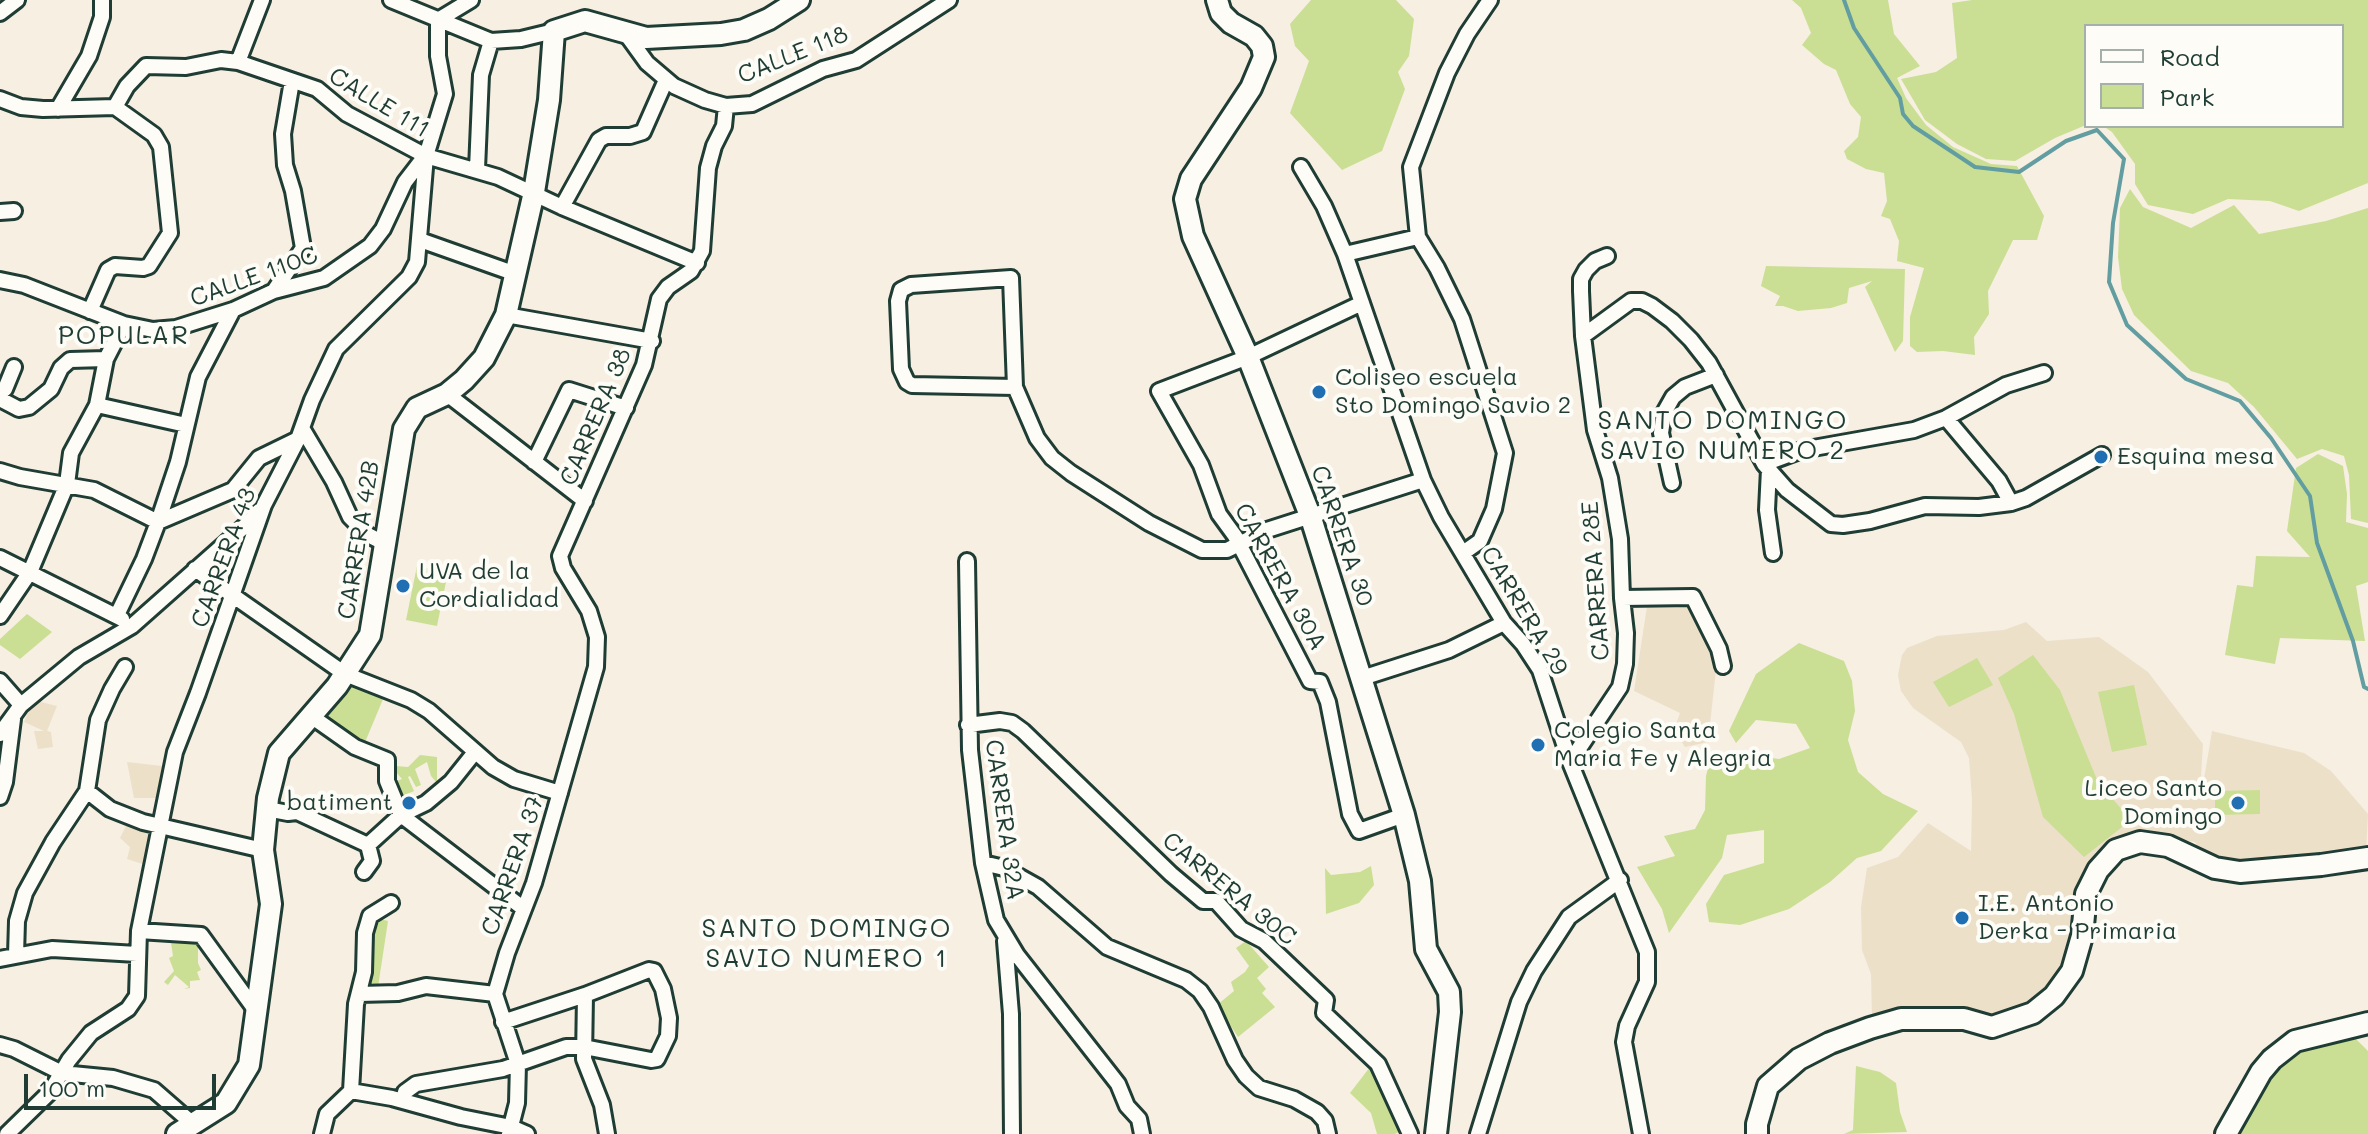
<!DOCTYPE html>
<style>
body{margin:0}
#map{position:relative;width:2368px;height:1134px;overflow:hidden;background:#f6efe2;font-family:Mali,sans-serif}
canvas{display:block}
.legend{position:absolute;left:2084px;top:24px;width:260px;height:104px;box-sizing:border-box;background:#fdfcf7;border:2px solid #a4b0a9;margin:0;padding:10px 14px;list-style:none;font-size:24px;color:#1f3d34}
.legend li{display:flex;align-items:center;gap:16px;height:40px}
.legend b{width:40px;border:2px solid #a4b0a9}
.scale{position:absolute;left:24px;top:1074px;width:192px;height:36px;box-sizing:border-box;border:4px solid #1f3d34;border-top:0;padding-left:10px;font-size:24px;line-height:28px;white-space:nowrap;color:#1f3d34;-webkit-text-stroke:6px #fdfcf7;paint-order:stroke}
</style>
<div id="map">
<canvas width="2368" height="1134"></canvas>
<ul class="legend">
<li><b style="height:10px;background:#fdfcf7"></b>Road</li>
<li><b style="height:22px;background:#cadf94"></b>Park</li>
</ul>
<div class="scale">100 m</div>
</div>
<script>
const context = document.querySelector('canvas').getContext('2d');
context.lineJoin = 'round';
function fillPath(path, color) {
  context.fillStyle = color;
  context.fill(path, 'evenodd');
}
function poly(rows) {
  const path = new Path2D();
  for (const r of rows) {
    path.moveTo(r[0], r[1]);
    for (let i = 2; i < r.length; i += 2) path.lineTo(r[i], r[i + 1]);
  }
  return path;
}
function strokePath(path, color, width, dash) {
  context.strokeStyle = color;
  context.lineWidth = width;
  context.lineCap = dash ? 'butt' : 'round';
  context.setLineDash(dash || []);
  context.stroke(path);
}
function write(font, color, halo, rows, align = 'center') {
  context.font = font + ' Mali,sans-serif';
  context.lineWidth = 8;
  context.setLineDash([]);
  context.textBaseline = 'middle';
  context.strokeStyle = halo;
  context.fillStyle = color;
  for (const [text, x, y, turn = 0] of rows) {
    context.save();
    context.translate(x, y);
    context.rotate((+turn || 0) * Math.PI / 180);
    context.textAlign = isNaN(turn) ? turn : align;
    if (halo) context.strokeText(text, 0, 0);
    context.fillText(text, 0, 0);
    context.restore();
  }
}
fillPath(poly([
 [1691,597,1717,661,1708,742,1685,747,1674,730,1680,713,1634,691,1648,600],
 [2026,622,2047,641,2099,637,2148,672,2203,744,2201,775,2204,779,2212,731,2304,753,2331,771,2368,814,2366,854,2268,865,2203,856,2195,842,2144,834,2096,870,2087,930,2043,1004,2010,1017,1952,1008,1908,1011,1872,1019,1871,974,1862,950,1861,907,1867,868,1898,857,1928,823,1971,851,1972,800,1969,758,1961,742,1913,708,1901,691,1898,675,1902,655,1907,648,1937,636,2004,630],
 [33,700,57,706,47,731,51,732,53,747,38,749,34,731,44,731,24,722],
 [127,762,162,766,161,798,134,798],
 [128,822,152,830,146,865,127,859,130,847,120,838]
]), '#ede0c9');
fillPath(poly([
 [1311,0,1396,0,1414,19,1409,56,1398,72,1405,89,1382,151,1342,170,1290,113,1309,61,1295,46,1290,24],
 [1792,0,1888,0,1894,34,1920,66,1897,78,1906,98,1926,125,1953,147,1991,164,2017,166,2044,216,2037,240,2013,240,1988,291,1989,314,1974,337,1975,355,1943,351,1917,352,1910,346,1910,317,1924,268,1897,261,1899,241,1890,219,1881,216,1887,201,1884,173,1866,169,1847,159,1844,151,1858,137,1861,117,1850,104,1836,70,1824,64,1802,45,1811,33,1801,8],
 [1972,0,2368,0,2368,183,2299,211,2270,201,2228,199,2193,214,2148,205,2135,184,2135,164,2112,132,2103,126,2342,126,2342,26,2086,26,2086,125,2055,138,2015,161,1986,159,1957,144,1925,120,1901,79,1936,72,1957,58,1952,3],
 [2130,189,2143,207,2191,228,2234,205,2259,234,2326,221,2368,208,2368,523,2351,519,2349,475,2344,456,2322,449,2297,459,2254,407,2228,383,2191,371,2134,315,2122,289,2118,257,2120,208],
 [1766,266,1905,269,1903,341,1895,352,1865,287,1872,281,1849,288,1847,303,1831,308,1798,311,1783,306,1775,306,1780,296,1761,286],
 [2318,454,2343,466,2347,494,2346,522,2368,528,2368,582,2356,586,2365,641,2280,638,2275,664,2225,655,2237,585,2253,587,2256,556,2310,557,2287,531,2296,468],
 [417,566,448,572,437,626,406,620],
 [27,614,52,632,20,659,0,645,0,639],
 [1799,643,1844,661,1852,681,1855,711,1848,740,1858,772,1883,794,1918,811,1881,851,1857,858,1830,882,1789,909,1740,925,1709,922,1706,904,1724,875,1764,863,1764,830,1727,835,1722,858,1669,933,1662,909,1637,867,1675,856,1664,836,1695,829,1705,810,1706,776,1710,760,1726,752,1779,759,1810,748,1796,724,1756,720,1736,743,1729,731,1756,674],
 [2033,655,2060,690,2098,782,2131,820,2084,857,2043,817,2014,714,1998,678],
 [1977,658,1993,685,1949,707,1933,682],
 [346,676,386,692,363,747,314,715],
 [2134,685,2147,745,2112,752,2098,692],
 [420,755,437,757,437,783,431,776,427,762,415,769,421,785,416,787,410,776,408,777,414,791,398,798,392,783,402,779,395,771,396,766,408,767],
 [2260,790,2260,814,2215,815,2215,791],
 [1371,866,1374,885,1359,903,1326,914,1325,868,1331,875,1360,872],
 [376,918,388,921,378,987,370,982,366,973,371,973,372,958,369,940],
 [170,936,198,939,198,963,201,970,197,972,200,980,190,981,190,988,184,989,189,987,175,975,168,985,164,982,174,971,169,958,173,956],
 [1246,941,1269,967,1257,978,1266,989,1262,993,1275,1007,1238,1037,1217,1005,1234,991,1231,982,1245,972,1249,966,1236,948],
 [2356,1039,2368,1051,2368,1134,2233,1134,2266,1073,2306,1045],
 [1856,1066,1880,1072,1896,1083,1900,1112,1907,1132,1844,1134,1853,1130],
 [1370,1067,1402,1130,1395,1134,1377,1134,1371,1113,1350,1093]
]), '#cadf94');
strokePath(poly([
 [1844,0,1854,28,1900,98,1903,114,1913,126,1975,167,2019,172,2066,141,2097,130,2124,159,2113,223,2109,282,2127,325,2186,379,2240,401,2271,438,2310,496,2317,543,2353,641,2364,687,2368,689]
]), '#629ea1', 4);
const street = poly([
 [391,0,491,41,521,39,554,31],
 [0,13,17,0],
 [626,34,647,63,674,86,705,100,726,106,752,104,823,69,856,60,949,0],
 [238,62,262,0],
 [0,99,21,107,43,109,115,107,127,86,146,66,186,67,221,60,238,62,317,89,347,114,426,156,498,177,562,207,697,263],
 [58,109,89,56,102,17,102,0],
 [1301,167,1324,206,1345,254,1423,480,1441,517,1504,623,1523,644,1540,670,1570,762,1647,952,1647,982,1627,1026,1624,1042,1641,1134],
 [477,169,481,75,491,41],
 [562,207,599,140,606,136,630,136,643,132,666,80],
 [0,212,14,211],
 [420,240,516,274],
 [1345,254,1418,237],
 [0,280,24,285,124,324,153,330,176,328,233,310,274,291,324,278,370,246,383,229,405,182,425,156],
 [274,291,303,248,293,191,285,165,283,134,292,81],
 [1362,303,1248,357,1159,391,1201,465,1219,514,1235,536,1310,681,1320,682,1328,702,1350,814,1359,831,1404,815],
 [90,311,108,270,115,266,143,268,149,266,170,233,161,147,154,135,115,107],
 [506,315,652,341],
 [1583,336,1631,301,1642,301,1652,306,1672,321,1691,340,1709,363,1764,464,1787,490,1831,524,1843,525,1870,521,1925,506,1979,507,2011,503,2026,498,2102,455],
 [1015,387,912,385,907,382,901,369,898,301,901,290,911,285,1011,278,1015,387,1037,438,1052,458,1071,473,1149,523,1202,550,1227,550,1267,530,1423,480],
 [0,393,5,389,14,367],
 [447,394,585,501],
 [0,399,19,409,29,407,51,389,61,368,70,360,106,359],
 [97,405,186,425],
 [1946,418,1999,481,2011,503],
 [302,428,334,482,350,517,368,535,384,543],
 [534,462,569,390,626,408],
 [1764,464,1802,450,1914,430,1946,418,2006,385,2044,373],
 [1769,469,1767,510,1773,553],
 [0,471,20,477,94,490,158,522,233,490,259,458,298,439],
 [1672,483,1661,433,1664,413,1673,397,1685,387,1716,375],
 [1463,553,1480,541,1494,509,1505,453,1462,319,1437,268,1418,237,1411,167,1447,73,1467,34,1490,0],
 [0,558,122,619],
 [967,561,970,750,983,863,996,920,1017,955,1118,1084,1127,1106,1139,1119,1142,1134],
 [195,569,345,674,411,700,429,711,493,767,514,779,560,793],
 [1622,598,1693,597,1719,649,1723,666],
 [117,615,144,559,158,522,178,462,198,377,233,310],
 [0,616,30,572,67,484,71,453,97,405,106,359,124,324],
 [1362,678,1449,650,1504,623],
 [0,681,21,705],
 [311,716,355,747,387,760,387,781,401,815,524,909],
 [968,725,1000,721,1012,723,1023,731,1171,874,1203,901,1216,901,1241,929,1264,941,1326,1000,1324,1013,1378,1064,1410,1134],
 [0,734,21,705,79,657,132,626,246,525,259,511],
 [1570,762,1620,687,1625,664,1626,633,1622,598,1620,539,1610,478,1595,430,1583,336,1581,291,1581,279,1586,270,1595,261,1607,256],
 [87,791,110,809,143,822,263,850],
 [0,797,5,782,13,719],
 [267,809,288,813,297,812,368,845,372,861,364,872],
 [368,845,401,815,426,803,451,782,475,752],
 [983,863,1004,868,1038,887,1107,947,1186,980,1200,991,1211,1007,1235,1060,1246,1076,1259,1088,1294,1099,1317,1112,1325,1121,1328,1134],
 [139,931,201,935,256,1011],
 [1005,941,1011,1014,1012,1134],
 [16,955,17,921,25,893,53,842,87,791,98,720,112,689,125,667],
 [0,959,52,949,137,954],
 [359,994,398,993,426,986,495,994],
 [585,995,584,1059,602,1105,607,1134],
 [0,1045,14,1049,62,1073,113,1078,154,1090,193,1124],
 [351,1091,356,1004,364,972,365,933,370,916,391,903],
 [351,1091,392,1098,461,1117,511,1127,527,1134],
 [403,1101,405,1092,416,1084,503,1069,566,1047,584,1047,651,1060,657,1059,668,1036,669,1018,663,989,654,971,649,970,585,995,503,1022],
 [7,1134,50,1092,69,1060,91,1033,128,1009,137,996,139,931,175,752,198,693,264,505,298,439,312,400,336,349,409,277,417,262,426,156,445,94,438,56,438,20,471,0],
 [322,1134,327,1114,351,1091],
 [509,1134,517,1103,518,1064,495,994,507,953,534,883,596,667,597,637,589,611,563,568,560,556,644,365,659,299,668,287,691,271,702,251,708,168,714,146,724,126,726,106],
 [1478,1134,1519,1002,1534,971,1569,917,1620,880]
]);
const secondary = poly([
 [1217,0,1221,13,1231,23,1254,36,1262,46,1264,57,1251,88,1191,179,1185,199,1193,236,1248,357,1311,518,1404,815,1420,881,1426,949,1449,992,1450,1012,1436,1134],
 [177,1134,226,1103,249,1065,271,904,263,850,268,798,279,753,337,686,370,635,404,429,417,408,447,394,464,380,484,358,506,315,534,192,549,100,554,31,585,21,646,38,721,34,744,30,769,19,799,0],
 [1757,1134,1757,1124,1768,1086,1799,1059,1830,1043,1870,1028,1901,1019,1964,1019,1992,1027,2033,1013,2054,996,2072,971,2082,936,2086,894,2098,870,2116,850,2140,842,2168,846,2215,868,2240,872,2321,865,2368,858],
 [2226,1134,2261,1072,2272,1059,2295,1041,2368,1023]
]);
strokePath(street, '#1f3d34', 20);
strokePath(secondary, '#1f3d34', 26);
strokePath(street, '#fdfcf7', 14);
strokePath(secondary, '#fdfcf7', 20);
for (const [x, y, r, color] of [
 [1319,392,8,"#1f6fb2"],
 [2101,457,8,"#1f6fb2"],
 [403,586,8,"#1f6fb2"],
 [1538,745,8,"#1f6fb2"],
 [409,803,8,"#1f6fb2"],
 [2238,803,8,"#1f6fb2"],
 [1962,918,8,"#1f6fb2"]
]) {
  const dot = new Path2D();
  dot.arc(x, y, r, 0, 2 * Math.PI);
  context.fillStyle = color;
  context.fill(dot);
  strokePath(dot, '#fdfcf7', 3);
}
write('24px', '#1f3d34', '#fdfcf7', [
 ["CALLE 118",793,55,-22],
 ["CALLE 111",379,103,31],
 ["CALLE 110C",254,277,-20],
 ["CARRERA 38",596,417,-67],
 ["CARRERA 30",1342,536,71],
 ["CARRERA 42B",359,540,-81],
 ["CARRERA 43",224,558,-70],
 ["CARRERA 30A",1280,577,61],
 ["CARRERA 28E",1596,581,-94],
 ["CARRERA 29",1524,611,59],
 ["CARRERA 32A",1004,820,82],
 ["CARRERA 37",513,866,-71],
 ["CARRERA 30C",1229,889,39]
]);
write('24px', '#1f3d34', '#fdfcf7', [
 ["Coliseo escuela",1335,378],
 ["Sto Domingo Savio 2",1335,406],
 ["Esquina mesa",2117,457],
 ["UVA de la",419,572],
 ["Cordialidad",419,600],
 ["Colegio Santa",1554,731],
 ["Maria Fe y Alegria",1554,759],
 ["Liceo Santo",2222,789,"right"],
 ["Domingo",2222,817,"right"],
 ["batiment",393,803,"right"],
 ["I.E. Antonio",1978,904],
 ["Derka - Primaria",1978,932]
], 'left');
context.letterSpacing = '2px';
write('26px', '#1f3d34', '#fdfcf7', [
 ["POPULAR",124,336],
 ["SANTO DOMINGO",1723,421],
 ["SAVIO NUMERO 2",1723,451],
 ["SANTO DOMINGO",827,929],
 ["SAVIO NUMERO 1",827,959]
]);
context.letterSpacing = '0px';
</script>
